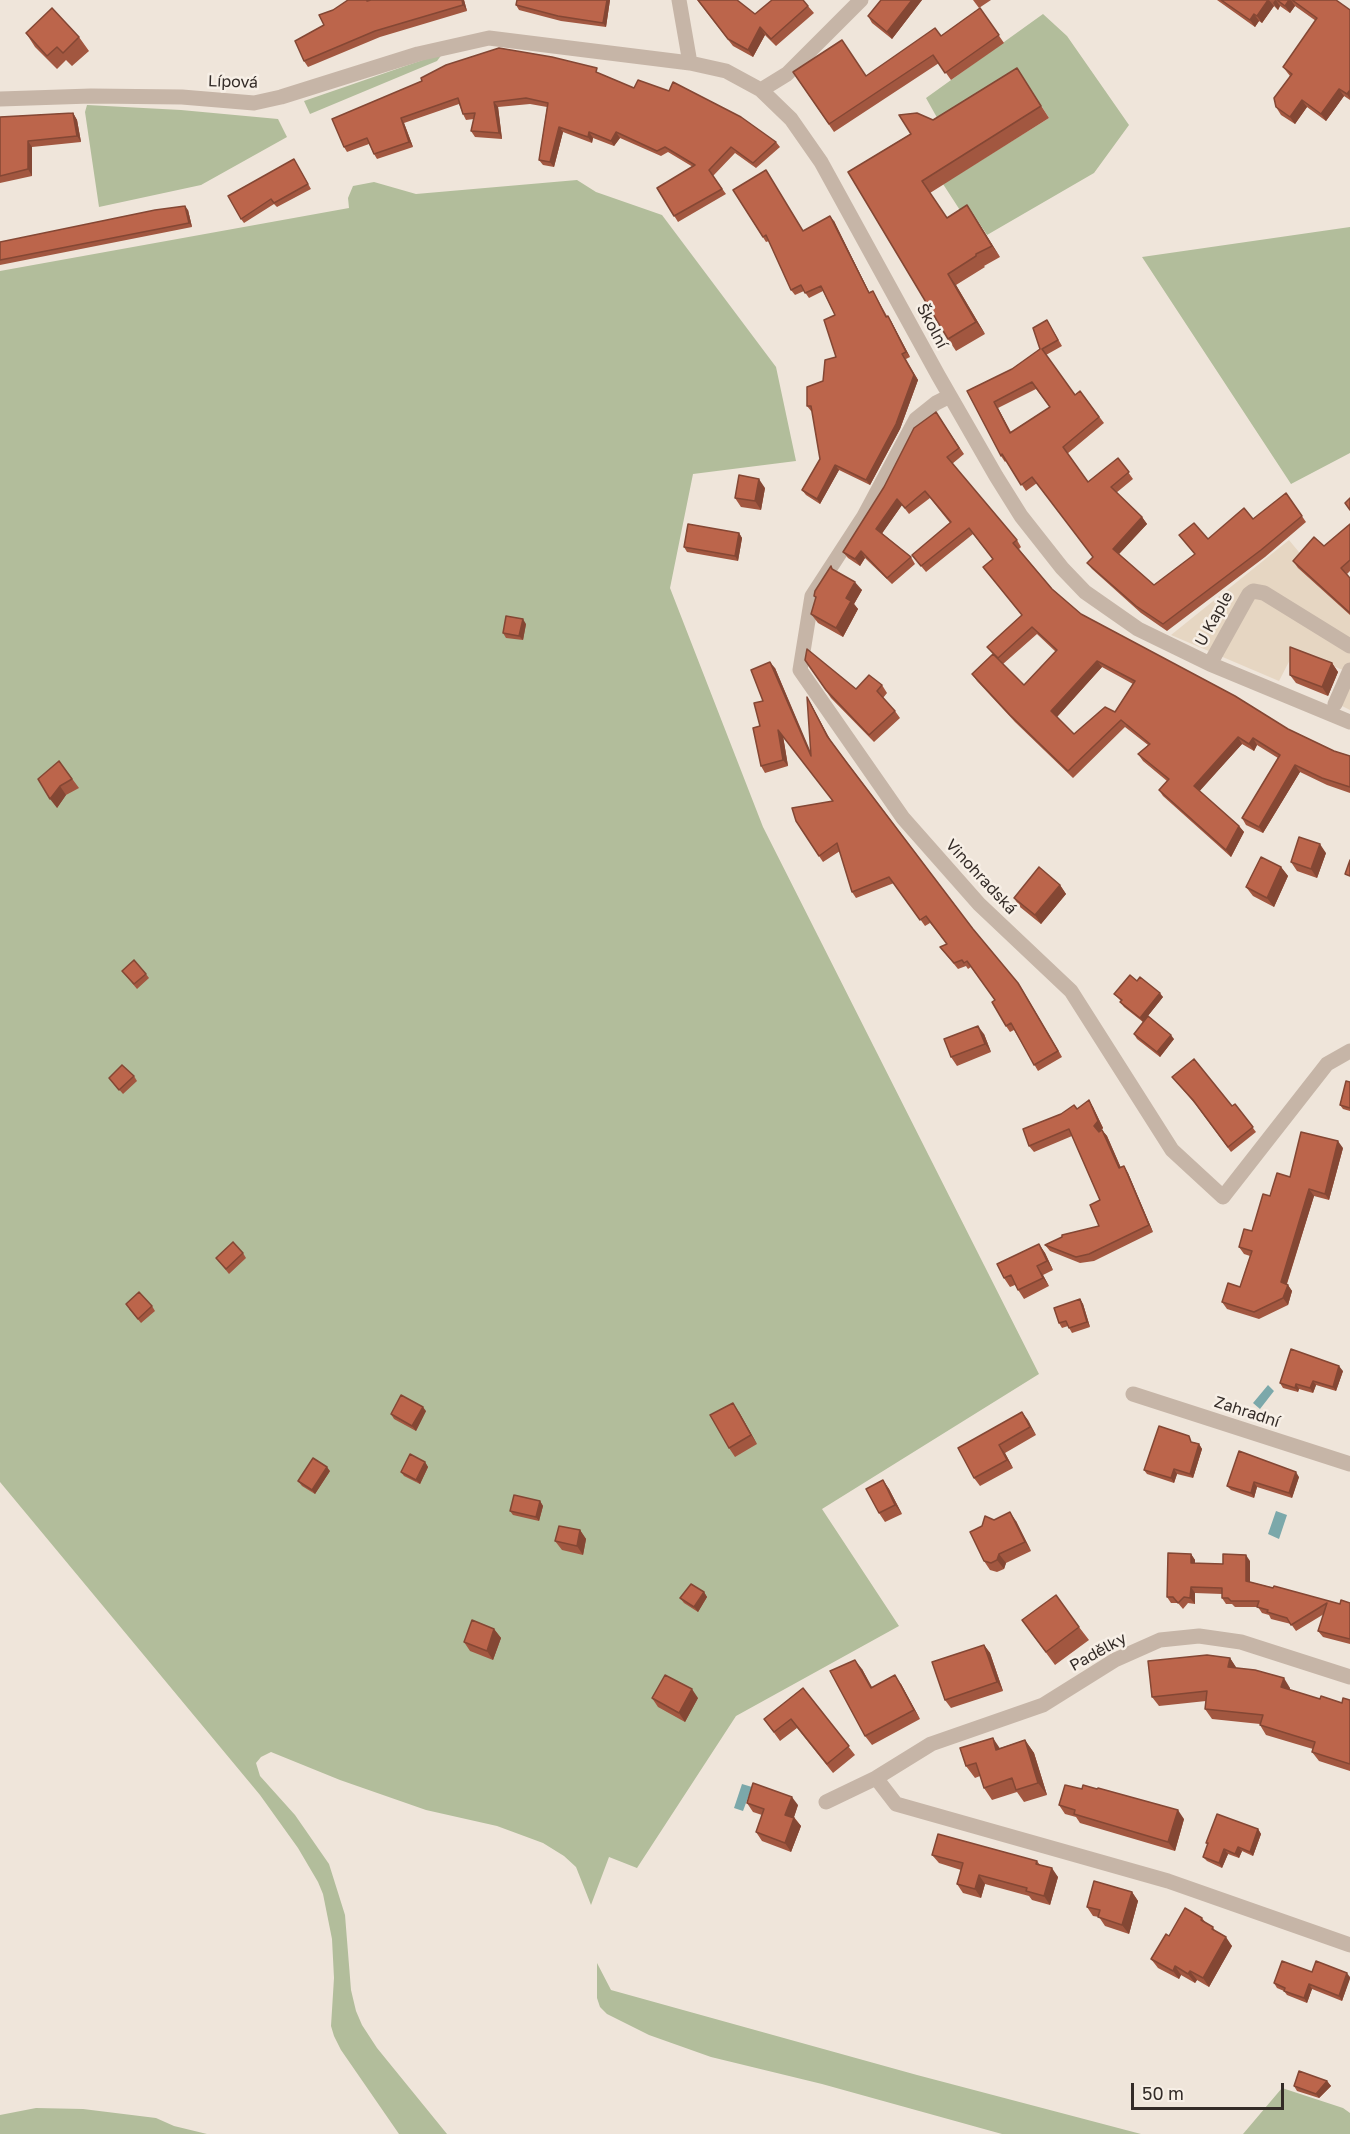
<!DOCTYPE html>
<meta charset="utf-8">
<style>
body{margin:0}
#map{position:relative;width:1350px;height:2134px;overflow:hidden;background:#efe5da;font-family:"Golos Text",sans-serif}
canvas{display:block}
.scale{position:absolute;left:1131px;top:2083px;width:153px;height:27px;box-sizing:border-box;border:3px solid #332b27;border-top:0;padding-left:8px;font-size:18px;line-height:21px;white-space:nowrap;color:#332b27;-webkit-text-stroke:4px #f7efe6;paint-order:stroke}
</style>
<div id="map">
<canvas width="1350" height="2134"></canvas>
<div class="scale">50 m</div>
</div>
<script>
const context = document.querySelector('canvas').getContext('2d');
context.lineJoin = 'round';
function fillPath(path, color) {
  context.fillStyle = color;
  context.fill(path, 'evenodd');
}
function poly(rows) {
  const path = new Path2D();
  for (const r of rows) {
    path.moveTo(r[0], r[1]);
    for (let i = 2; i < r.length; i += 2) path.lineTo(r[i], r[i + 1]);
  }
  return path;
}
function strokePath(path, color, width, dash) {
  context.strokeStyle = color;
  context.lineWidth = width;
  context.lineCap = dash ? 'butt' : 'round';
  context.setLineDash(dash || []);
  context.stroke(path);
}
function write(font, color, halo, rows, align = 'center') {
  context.font = font + ' "Golos Text",sans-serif';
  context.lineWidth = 5;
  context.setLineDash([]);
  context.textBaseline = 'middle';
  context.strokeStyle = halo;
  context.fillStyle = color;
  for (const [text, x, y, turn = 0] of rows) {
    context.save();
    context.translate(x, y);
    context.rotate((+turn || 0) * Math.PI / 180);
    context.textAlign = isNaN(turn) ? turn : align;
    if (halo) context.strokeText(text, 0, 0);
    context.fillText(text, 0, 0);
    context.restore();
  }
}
fillPath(poly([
 [1043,14,1067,36,1129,125,1094,173,987,235,975,217,967,221,943,184,1049,118,1025,80,944,130,926,98],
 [443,53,437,61,310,114,304,101],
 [87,105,181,110,278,119,287,137,201,185,99,207,85,112],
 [577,180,596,192,662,215,776,367,796,461,693,474,670,588,763,827,1039,1374,822,1509,899,1626,736,1716,637,1868,609,1857,591,1905,576,1867,564,1856,543,1843,497,1826,426,1810,340,1780,271,1752,261,1757,256,1763,260,1776,295,1815,329,1864,345,1915,351,1990,356,2011,362,2025,377,2048,447,2134,399,2134,341,2050,334,2036,331,2026,334,1978,332,1939,323,1894,318,1882,298,1848,260,1795,0,1482,0,271,349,208,348,198,353,186,374,182,416,194],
 [1350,227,1350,453,1291,484,1142,257],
 [597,1963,611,1990,917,2075,1141,2134,1002,2134,822,2084,711,2057,649,2035,607,2014,600,2007,597,1998],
 [1282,2088,1343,2108,1350,2113,1350,2134,1243,2134],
 [36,2108,83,2109,156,2118,174,2126,207,2134,0,2134,0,2115]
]), '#b2bd9b');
fillPath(poly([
 [1289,540,1350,614,1350,710,1336,703,1345,671,1295,650,1279,681,1171,635]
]), '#e6d6c2');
fillPath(poly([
 [1268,1385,1274,1391,1260,1409,1253,1403],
 [1276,1511,1287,1515,1279,1539,1268,1534],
 [742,1784,752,1787,743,1811,734,1808]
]), '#7ba8aa');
strokePath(poly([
 [679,0,690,63],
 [761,90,787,74,861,0],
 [0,99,91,96,182,97,254,103,281,97,418,54,489,38,690,63,726,71,761,90,791,119,821,162,938,375,996,476,1021,516,1062,568,1085,592,1138,629,1210,664,1350,722],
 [950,396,936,403,916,419,864,516,812,596,800,670,903,818,979,904,1071,991,1172,1150,1223,1197,1327,1064,1350,1051],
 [1210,664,1245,601,1249,594,1253,591,1264,593,1350,646],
 [1335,704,1350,670],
 [1133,1394,1350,1464],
 [876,1778,896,1804,1168,1881,1350,1945],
 [826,1802,876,1778,931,1744,1043,1705,1115,1660,1160,1640,1199,1636,1241,1642,1350,1677]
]), '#c6b5a7', 15);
fillPath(poly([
 [348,0,464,0,467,11,380,37,308,67,304,61,333,10],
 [517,0,610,0,606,27,561,21,519,10,516,5],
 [697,0,755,14,808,6,814,13,776,46,765,35,753,57,733,46],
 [881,0,922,0,892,39,872,23,868,16],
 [973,0,991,0,979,8],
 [1217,0,1336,0,1350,10,1350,100,1344,96,1326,121,1307,107,1295,124,1281,115,1276,107,1290,76,1283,67,1316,21,1295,6,1290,13,1280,6,1278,10,1274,6,1262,23,1259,21,1255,27],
 [980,8,1004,43,951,80,939,63,834,132,793,72,866,76,941,36],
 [26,33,79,37,89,51,72,66,66,60,57,69,35,47],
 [1017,68,1049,118,930,193,947,218,967,205,1000,257,984,266,985,267,956,285,985,334,956,351,948,339,848,172,933,120],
 [601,74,634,88,776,142,780,147,756,168,735,153,713,176,726,194,678,222,657,188,693,167,668,152,661,156,620,138,614,146,593,138,592,143,563,132,554,167,543,165,539,160,547,107,530,104,498,107,502,139,475,137,471,131,474,119,466,120,463,114,459,104,404,123,413,147,377,159,374,154,369,144,347,152,344,147,422,81],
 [73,113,77,120,81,142,32,147,32,176,0,183,0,117],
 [294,159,311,189,277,207,274,204,244,223,241,219],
 [733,190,804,231,834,221,869,292,873,291,887,316,891,321,910,357,906,359,918,380,900,429,870,485,839,470,820,504,806,495,802,490,820,459,812,411,811,411,807,406,823,381,836,357,835,315,823,291,809,298,804,291,795,295,791,290,769,241,766,242],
 [188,210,192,227,0,265,0,242],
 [1047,320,1062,346,1046,355,1075,395,1080,391,1104,423,1067,454,1088,482,1118,458,1133,479,1116,493,1142,517,1147,524,1119,554,1154,585,1195,554,1179,535,1208,539,1253,519,1286,493,1306,522,1265,557,1167,631,1141,613,1092,569,1087,563,1093,557,1037,483,1026,491,1006,461,1005,462,1001,456,967,391,1012,369,1040,349],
 [1036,389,1050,407,1011,432,998,408],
 [936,412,964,454,952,464,1017,540,1021,547,1019,549,1052,589,1081,614,1288,729,1334,751,1350,756,1350,793,1327,785,1300,772,1263,833,1246,825,1242,818,1278,758,1257,745,1254,751,1242,744,1199,791,1239,826,1244,832,1231,857,1163,796,1159,790,1167,781,1143,761,1138,754,1148,745,1125,727,1073,778,1015,722,977,681,972,674,993,654,987,647,1022,615,983,567,993,559,973,534,926,572,912,555,950,523,930,498,909,514,902,505,882,533,911,557,915,564,892,584,865,558,860,566,848,558,843,552],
 [1037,634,1056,652,1024,685,1003,664],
 [1102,667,1133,684,1115,712,1074,734,1057,717],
 [765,488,761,510,741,507,735,498],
 [1350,524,1350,571,1347,574,1350,578,1350,615,1298,568,1293,561,1324,546],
 [739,533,742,538,738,561,687,552,684,547],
 [831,566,833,570,862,590,854,604,858,609,843,637,818,623,811,614,816,598,814,596],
 [526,624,523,640,506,638,503,633],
 [805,660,856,689,882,685,887,693,883,698,895,711,900,718,874,742,831,698],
 [1332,663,1338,672,1328,696,1296,683,1290,675],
 [775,668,810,752,811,704,831,741,973,929,1018,983,1062,1057,1038,1071,1014,1030,1010,1032,1006,1026,995,1000,971,967,968,969,966,966,958,969,940,947,947,944,930,923,925,926,894,883,856,898,852,892,840,851,823,862,796,821,833,801,783,736,788,766,765,773,761,766,760,726,763,701],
 [59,761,79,788,66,795,57,808],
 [1326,853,1317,878,1297,871,1291,862],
 [1281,867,1288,876,1274,907,1253,896,1246,887],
 [1060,885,1066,894,1041,924,1020,907,1014,898],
 [122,971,146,974,149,978,137,989],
 [1137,981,1163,997,1143,1022,1124,1007,1120,1002,1121,1001,1114,994],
 [984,1034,991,1052,957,1066,951,1057],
 [1134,1034,1174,1039,1160,1057,1137,1039],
 [134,1076,137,1081,123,1094,109,1078],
 [1172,1077,1232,1106,1235,1104,1256,1132,1231,1152,1196,1105],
 [1350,1082,1350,1111,1343,1109,1340,1105],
 [1089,1100,1093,1107,1103,1128,1100,1131,1102,1130,1107,1136,1121,1168,1124,1166,1128,1173,1153,1232,1094,1261,1080,1263,1050,1251,1045,1245,1099,1226,1100,1200,1072,1136,1034,1152,1029,1146],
 [1343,1148,1329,1200,1314,1196,1287,1284,1292,1291,1288,1305,1259,1319,1227,1309,1222,1302,1240,1287,1250,1256,1244,1254,1239,1247,1252,1231,1270,1196,1290,1177],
 [1039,1244,1045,1253,1053,1270,1043,1275,1049,1286,1024,1299,1015,1285,1010,1287,1004,1278],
 [243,1253,246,1258,229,1274,216,1258],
 [1080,1299,1083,1304,1090,1327,1072,1333,1068,1326,1062,1328,1059,1323],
 [152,1306,155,1311,141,1323,129,1309],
 [1343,1371,1336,1391,1316,1385,1313,1393,1299,1389,1298,1392,1283,1388,1280,1383],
 [426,1411,416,1431,394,1419,391,1414],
 [739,1412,757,1444,735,1457,729,1448],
 [1022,1412,1036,1435,1005,1453,1013,1468,980,1486,974,1478],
 [1193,1442,1199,1444,1202,1449,1193,1478,1177,1474,1174,1483,1147,1474,1144,1470],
 [425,1462,428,1467,420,1484,404,1476,401,1472],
 [330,1471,315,1494,302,1486,298,1481],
 [1299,1477,1292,1498,1257,1487,1254,1498,1231,1490,1227,1486],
 [883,1480,889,1489,902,1514,885,1522,879,1513],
 [540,1501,543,1506,539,1521,513,1515,510,1511],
 [994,1520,1016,1521,1031,1551,1006,1563,1004,1569,997,1572,990,1570,984,1561],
 [580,1530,586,1539,583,1555,562,1550,555,1541],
 [1191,1554,1195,1560,1195,1563,1223,1564,1250,1561,1250,1582,1340,1604,1350,1603,1350,1644,1323,1637,1318,1631,1324,1614,1296,1631,1291,1624,1271,1619,1269,1615,1262,1613,1258,1607,1235,1607,1232,1604,1226,1604,1222,1598,1222,1594,1195,1593,1195,1604,1188,1603,1183,1609,1178,1603,1171,1603,1167,1597],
 [704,1592,707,1597,698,1612,684,1603,680,1598],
 [1022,1620,1079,1627,1089,1640,1055,1665],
 [494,1629,501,1638,493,1660,470,1651,464,1642],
 [984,1645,990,1653,1003,1691,951,1708,945,1700],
 [1230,1658,1236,1668,1290,1688,1290,1690,1320,1699,1342,1703,1350,1700,1350,1771,1319,1761,1312,1752,1313,1749,1266,1735,1260,1725,1260,1724,1212,1719,1205,1709,1206,1701,1159,1706,1152,1697],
 [862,1669,872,1687,901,1684,920,1719,872,1745,865,1736],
 [803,1688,855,1755,833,1773,797,1728,780,1741,764,1719],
 [652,1698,698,1698,685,1722,658,1707],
 [1025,1740,1034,1753,1047,1795,1024,1802,1017,1792,992,1800,984,1788,980,1776,975,1778,966,1766,1000,1748],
 [747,1803,798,1805,794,1817,801,1826,791,1852,762,1841,756,1832,762,1815,753,1812],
 [1059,1805,1184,1819,1175,1851,1080,1823,1076,1817,1065,1814],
 [1258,1829,1261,1834,1253,1856,1242,1851,1239,1858,1228,1854,1222,1868,1207,1861,1203,1857,1208,1845,1206,1843],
 [932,1855,1037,1861,1040,1865,1058,1877,1050,1905,1032,1900,1029,1896,985,1884,981,1898,963,1893,957,1884,961,1870,939,1863],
 [1132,1892,1138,1901,1129,1934,1105,1926,1099,1917,1093,1916,1087,1907],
 [1202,1918,1206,1923,1213,1927,1215,1931,1232,1946,1209,1987,1197,1980,1195,1983,1181,1975,1179,1979,1158,1968,1151,1959,1169,1936],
 [1312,1972,1350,1977,1342,2001,1312,1989,1307,2003,1287,1995,1284,1991,1277,1988,1274,1983],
 [1327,2081,1331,2086,1319,2098,1297,2091,1294,2086]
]), '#a25740');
fillPath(poly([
 [462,0,464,0,467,11,463,5],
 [607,0,610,0,606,27,603,23],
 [912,0,922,0,892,39,887,32],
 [1268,0,1269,0,1274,6,1262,23,1257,16],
 [1275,0,1276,0,1280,6,1278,10,1273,3],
 [1289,0,1291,0,1295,6,1290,13,1285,6],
 [1254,14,1259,21,1255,27,1250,20],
 [760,27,765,35,753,57,748,50],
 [1339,89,1344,96,1326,121,1321,114],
 [1350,90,1350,99,1347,94],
 [1302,100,1307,107,1295,124,1290,117],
 [494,102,498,107,502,139,499,133],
 [73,113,77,120,81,142,77,136],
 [401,118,404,123,413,147,409,142],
 [559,127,563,132,554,167,550,162],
 [589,132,593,138,592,143,588,137],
 [616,132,620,138,614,146,611,141],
 [28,141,32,147,32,176,28,169],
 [967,205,975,217,1000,257,992,246],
 [185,206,188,210,192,227,189,223],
 [830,216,834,221,872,298,869,293],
 [948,274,956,285,985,334,976,322],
 [888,316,891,321,910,357,906,352],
 [902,354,918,380,900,429,870,485,866,480],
 [994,402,998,408,1014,439,1010,433],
 [835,465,839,470,820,504,817,499],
 [759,479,765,488,761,510,755,501],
 [897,499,902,505,881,535,876,529],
 [1142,517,1147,524,1118,555,1113,549],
 [739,533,742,538,738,561,735,556],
 [861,551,865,558,860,566,855,559],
 [855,582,862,590,854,604,858,609,843,637,836,628,846,598],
 [523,619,526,624,523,640,519,636],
 [1097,661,1102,667,1056,718,1051,711],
 [770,662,775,668,815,762,811,756],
 [1332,663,1338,672,1328,696,1322,687],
 [807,697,811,704,831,742,827,736],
 [778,730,783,736,788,766,783,760],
 [1238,737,1242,744,1198,793,1194,786],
 [1253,738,1257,745,1254,751,1249,744],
 [1295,765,1300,772,1263,833,1259,827],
 [60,786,66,795,57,808,50,799],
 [1239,826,1244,832,1231,857,1226,850],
 [1320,844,1326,853,1317,878,1311,869],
 [1281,867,1288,876,1274,907,1267,898],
 [1060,885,1066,894,1041,924,1035,915],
 [1018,983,1022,989,1062,1057,1058,1051],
 [1160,993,1163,997,1143,1022,1140,1018],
 [978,1026,984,1034,991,1052,985,1044],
 [1171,1035,1174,1039,1160,1057,1157,1052],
 [1089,1100,1093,1107,1103,1128,1099,1133,1094,1126],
 [1102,1130,1107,1136,1124,1175,1119,1168],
 [1338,1141,1343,1148,1329,1200,1325,1194],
 [1124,1166,1128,1173,1153,1232,1149,1225],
 [1309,1189,1314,1196,1285,1289,1281,1282],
 [1039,1244,1045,1253,1053,1270,1047,1261],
 [1037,1266,1043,1275,1049,1286,1043,1278],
 [1288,1285,1292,1291,1288,1305,1283,1298],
 [1080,1299,1083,1304,1090,1327,1087,1322],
 [1339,1366,1343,1371,1336,1391,1333,1387],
 [1313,1381,1316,1385,1313,1393,1310,1388],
 [1296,1384,1299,1389,1298,1392,1295,1388],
 [733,1403,739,1412,757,1444,751,1435],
 [423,1407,426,1411,416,1431,412,1426],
 [1022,1412,1028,1420,1036,1435,1030,1427],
 [1199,1444,1202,1449,1193,1478,1190,1474],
 [999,1445,1005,1453,1013,1468,1007,1460],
 [425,1462,428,1467,420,1484,416,1480],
 [327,1467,330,1471,315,1494,312,1490],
 [1174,1469,1177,1474,1174,1483,1171,1478],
 [1296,1472,1299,1477,1292,1498,1289,1493],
 [883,1480,889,1489,902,1514,895,1505],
 [1254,1482,1257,1487,1254,1498,1251,1493],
 [540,1501,543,1506,539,1521,536,1517],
 [1010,1512,1016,1521,1031,1551,1025,1542],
 [580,1530,586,1539,583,1555,577,1546],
 [999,1554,1006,1563,1004,1569,997,1560],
 [1191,1554,1195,1560,1195,1569,1191,1563],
 [1246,1555,1250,1561,1250,1587,1246,1581],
 [1191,1587,1195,1593,1195,1604,1190,1598],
 [704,1592,707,1597,698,1612,694,1607],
 [494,1629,501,1638,493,1660,487,1651],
 [984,1645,990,1653,1003,1691,997,1682],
 [1230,1658,1236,1667,1235,1676,1228,1667],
 [855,1660,862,1669,877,1697,871,1688],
 [895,1675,901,1684,920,1719,914,1710],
 [1284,1678,1290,1688,1288,1697,1281,1687],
 [692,1689,698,1698,685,1722,679,1713],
 [993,1738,1001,1750,996,1750],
 [1025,1740,1034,1753,1047,1795,1038,1783],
 [792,1797,798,1805,792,1823,785,1815],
 [1178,1810,1184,1819,1175,1851,1168,1842],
 [794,1818,801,1826,791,1852,785,1843],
 [1258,1829,1261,1834,1253,1856,1250,1852],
 [1238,1847,1242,1851,1239,1858,1235,1854],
 [1224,1849,1228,1854,1222,1868,1219,1863],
 [1052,1868,1058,1877,1050,1905,1044,1896],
 [979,1875,985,1884,981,1898,975,1889],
 [1132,1892,1138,1901,1129,1934,1122,1925],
 [1226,1937,1232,1946,1209,1987,1203,1978],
 [1175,1966,1181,1975,1179,1979,1173,1971],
 [1190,1971,1197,1980,1195,1983,1188,1974],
 [1347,1973,1350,1977,1350,1979,1342,2001,1339,1996],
 [1309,1984,1312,1989,1307,2003,1304,1998],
 [1327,2081,1331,2086,1319,2098,1316,2094]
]), '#844734');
const building = poly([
 [348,0,368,0,367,1,371,0,462,0,463,5,375,31,304,61,295,41,324,25,319,15,333,10,348,0],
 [517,0,607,0,603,23,558,16,516,5,517,0],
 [698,0,737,0,755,14,772,0,803,0,808,6,771,39,760,27,748,50,728,39,698,0],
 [881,0,912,0,887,32,868,16,881,0],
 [1221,0,1268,0,1257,16,1254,14,1250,20,1221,0],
 [1277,0,1289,0,1285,6,1277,0],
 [1292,0,1336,0,1350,10,1350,90,1347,94,1339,89,1321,114,1302,100,1290,117,1276,107,1274,98,1292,74,1283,67,1317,18,1292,0],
 [52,8,79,37,63,53,57,47,47,56,26,33,52,8],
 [980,8,999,35,945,73,933,55,829,124,793,72,842,40,866,76,935,28,941,36,980,8],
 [499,48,552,57,597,68,596,72,634,88,638,80,669,91,673,82,741,117,776,142,753,163,731,147,709,170,722,189,674,216,657,188,695,165,665,147,657,151,616,132,611,141,589,132,588,137,559,127,550,162,539,160,548,103,526,98,494,102,499,133,471,131,475,113,463,114,458,98,401,118,409,142,374,154,367,138,344,147,332,119,422,81,421,78,446,65,499,48],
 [1017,68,1041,106,922,181,947,218,967,205,992,246,976,254,976,256,948,274,976,322,948,339,848,172,911,134,899,115,917,113,933,120,1017,68],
 [73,113,77,136,28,141,28,169,0,176,0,117,73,113],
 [294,159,308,184,274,203,271,199,241,219,228,196,294,159],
 [766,170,803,231,830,216,869,293,873,291,886,317,888,316,906,352,902,354,914,375,896,424,866,480,835,465,817,499,802,490,820,459,811,406,807,406,807,387,823,381,825,360,836,357,824,320,835,315,821,286,805,293,801,285,791,290,766,235,763,237,733,190,766,170],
 [185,206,189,223,0,260,0,242,155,210,185,206],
 [1047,320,1058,340,1042,349,1075,395,1080,391,1099,417,1063,447,1088,482,1118,458,1129,472,1111,487,1142,517,1113,549,1154,585,1195,554,1179,535,1194,523,1208,539,1244,508,1253,519,1286,493,1302,516,1261,550,1163,624,1136,606,1087,563,1093,557,1032,477,1021,485,1002,454,1001,456,967,391,1012,369,1040,349,1033,328,1047,320],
 [1032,382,1050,407,1010,433,994,402,1032,382],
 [936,412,959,448,947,457,1017,540,1013,543,1052,589,1081,614,1235,696,1288,729,1334,751,1350,756,1350,787,1322,778,1295,765,1259,827,1242,818,1280,755,1253,738,1249,744,1238,737,1194,786,1239,826,1226,850,1159,790,1169,779,1138,754,1150,744,1121,720,1068,771,1010,715,972,674,993,654,1024,685,1057,650,1032,627,998,658,987,647,1022,615,983,567,993,559,969,528,921,566,912,555,951,522,925,491,905,508,897,499,876,529,911,557,887,578,861,551,855,559,843,552,884,487,914,428,936,412],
 [1097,661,1135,681,1115,712,1105,707,1074,734,1051,711,1097,661],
 [739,475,759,479,755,501,735,498,739,475],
 [1350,498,1350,510,1345,503,1350,498],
 [688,524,739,533,735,556,684,547,688,524],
 [1350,524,1350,560,1341,568,1350,578,1350,613,1293,561,1314,537,1324,546,1350,524],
 [831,566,832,569,855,582,846,598,851,601,836,628,811,614,816,597,814,596,815,591,831,566],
 [506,616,523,619,519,636,503,633,506,616],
 [1290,647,1332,663,1322,687,1290,675,1290,647],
 [807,649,856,689,869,675,882,685,877,691,895,711,869,735,826,690,805,660,807,649],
 [770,662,811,756,807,697,827,736,847,763,973,929,1018,983,1058,1051,1034,1065,1011,1023,1006,1026,992,1002,995,1000,967,961,964,963,962,960,954,963,940,947,947,944,926,916,920,920,889,877,852,892,837,843,819,856,796,821,792,808,833,801,778,730,783,760,761,766,753,728,760,726,754,703,763,701,751,670,770,662],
 [59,761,72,779,60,786,50,799,38,779,59,761],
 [1299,837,1320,844,1311,869,1291,862,1299,837],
 [1261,857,1281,867,1267,898,1246,887,1261,857],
 [1350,860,1350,876,1345,874,1350,860],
 [1039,867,1060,885,1035,915,1014,898,1039,867],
 [134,960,146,974,134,984,122,971,134,960],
 [1130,975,1137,981,1140,977,1160,993,1140,1018,1120,1002,1122,1000,1114,994,1130,975],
 [1148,1016,1171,1035,1157,1052,1134,1034,1148,1016],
 [978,1026,985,1044,951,1057,944,1039,978,1026],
 [1194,1059,1232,1106,1235,1104,1253,1127,1228,1147,1193,1100,1172,1077,1194,1059],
 [122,1065,134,1076,119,1090,109,1078,122,1065],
 [1346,1081,1350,1082,1350,1108,1340,1105,1346,1081],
 [1089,1100,1098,1121,1094,1126,1099,1132,1102,1130,1119,1168,1124,1166,1149,1225,1089,1254,1076,1257,1045,1245,1062,1237,1062,1235,1099,1226,1090,1205,1100,1200,1069,1129,1029,1146,1023,1129,1061,1114,1074,1105,1077,1109,1089,1100],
 [1301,1132,1338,1141,1325,1194,1309,1189,1281,1282,1288,1285,1283,1298,1254,1312,1222,1302,1228,1283,1240,1287,1252,1251,1239,1247,1244,1229,1252,1231,1263,1194,1270,1196,1277,1173,1290,1177,1301,1132],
 [233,1242,243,1253,226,1269,216,1258,233,1242],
 [1039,1244,1047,1261,1037,1266,1043,1278,1018,1290,1011,1275,1004,1278,997,1264,1039,1244],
 [139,1292,152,1306,138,1319,126,1304,139,1292],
 [1080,1299,1087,1322,1069,1328,1066,1321,1059,1323,1054,1308,1080,1299],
 [1291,1349,1339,1366,1333,1387,1313,1381,1310,1388,1296,1384,1295,1388,1280,1383,1291,1349],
 [401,1395,423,1407,412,1426,391,1414,401,1395],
 [733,1403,751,1435,729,1448,710,1415,733,1403],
 [1022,1412,1030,1427,999,1445,1007,1460,974,1478,958,1448,1022,1412],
 [1159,1426,1189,1436,1191,1442,1199,1444,1190,1474,1174,1469,1171,1478,1144,1470,1159,1426],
 [1239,1451,1296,1472,1289,1493,1254,1482,1251,1493,1227,1486,1239,1451],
 [410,1454,425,1462,416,1480,401,1472,410,1454],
 [313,1458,327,1467,312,1490,298,1481,313,1458],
 [883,1480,895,1505,879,1513,866,1489,883,1480],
 [514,1495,540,1501,536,1517,510,1511,514,1495],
 [1010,1512,1025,1542,999,1554,997,1560,991,1563,984,1561,970,1532,982,1526,985,1516,994,1520,1010,1512],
 [559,1526,580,1530,577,1546,555,1541,559,1526],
 [1168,1553,1191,1554,1191,1563,1223,1564,1223,1554,1246,1555,1246,1581,1273,1588,1274,1586,1340,1604,1341,1600,1350,1603,1350,1639,1318,1631,1327,1603,1291,1625,1287,1618,1267,1612,1268,1610,1257,1607,1259,1601,1231,1601,1228,1598,1222,1598,1222,1588,1191,1587,1190,1598,1184,1597,1178,1603,1173,1597,1167,1597,1168,1553],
 [691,1584,704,1592,694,1607,680,1598,691,1584],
 [1056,1595,1079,1627,1046,1652,1022,1620,1056,1595],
 [472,1620,494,1629,487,1651,464,1642,472,1620],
 [984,1645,997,1682,945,1700,932,1662,984,1645],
 [1207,1655,1230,1658,1228,1667,1255,1670,1284,1678,1281,1687,1320,1699,1321,1696,1342,1703,1343,1698,1350,1700,1350,1764,1312,1752,1315,1742,1260,1725,1263,1715,1205,1709,1207,1691,1152,1697,1148,1661,1207,1655],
 [855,1660,871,1688,895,1675,914,1710,865,1736,830,1671,855,1660],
 [665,1675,692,1689,679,1713,652,1698,665,1675],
 [803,1688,849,1746,827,1764,791,1719,774,1732,764,1719,803,1688],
 [993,1738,996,1750,1025,1740,1038,1783,1016,1790,1012,1778,984,1788,976,1763,966,1766,960,1748,993,1738],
 [753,1783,792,1797,785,1815,794,1818,785,1843,756,1832,764,1809,747,1803,753,1783],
 [1065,1785,1082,1789,1083,1785,1097,1789,1098,1788,1178,1810,1168,1842,1074,1814,1075,1810,1059,1805,1065,1785],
 [1217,1814,1258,1829,1250,1852,1238,1847,1235,1854,1224,1849,1219,1863,1203,1857,1208,1843,1206,1843,1217,1814],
 [938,1834,1037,1861,1036,1864,1052,1868,1044,1896,1026,1891,1027,1888,979,1875,975,1889,957,1884,963,1863,932,1855,938,1834],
 [1094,1881,1132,1892,1122,1925,1098,1917,1100,1910,1087,1907,1094,1881],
 [1185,1908,1202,1918,1201,1920,1213,1927,1212,1929,1226,1937,1203,1978,1190,1971,1188,1974,1175,1966,1173,1971,1151,1959,1166,1934,1169,1936,1185,1908],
 [1282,1961,1312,1972,1316,1961,1347,1973,1339,1996,1309,1984,1304,1998,1284,1991,1285,1988,1274,1983,1282,1961],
 [1299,2071,1327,2081,1316,2094,1294,2086,1299,2071]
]);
fillPath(building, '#bc654b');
strokePath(building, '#844734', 1.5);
write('16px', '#332b27', '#f7efe6', [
 ["Lípová",233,82,2],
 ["Školní",932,326,62],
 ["U Kaple",1214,619,-61],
 ["Vinohradská",981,877,47],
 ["Zahradní",1247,1412,18],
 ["Padělky",1098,1652,-29]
]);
</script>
